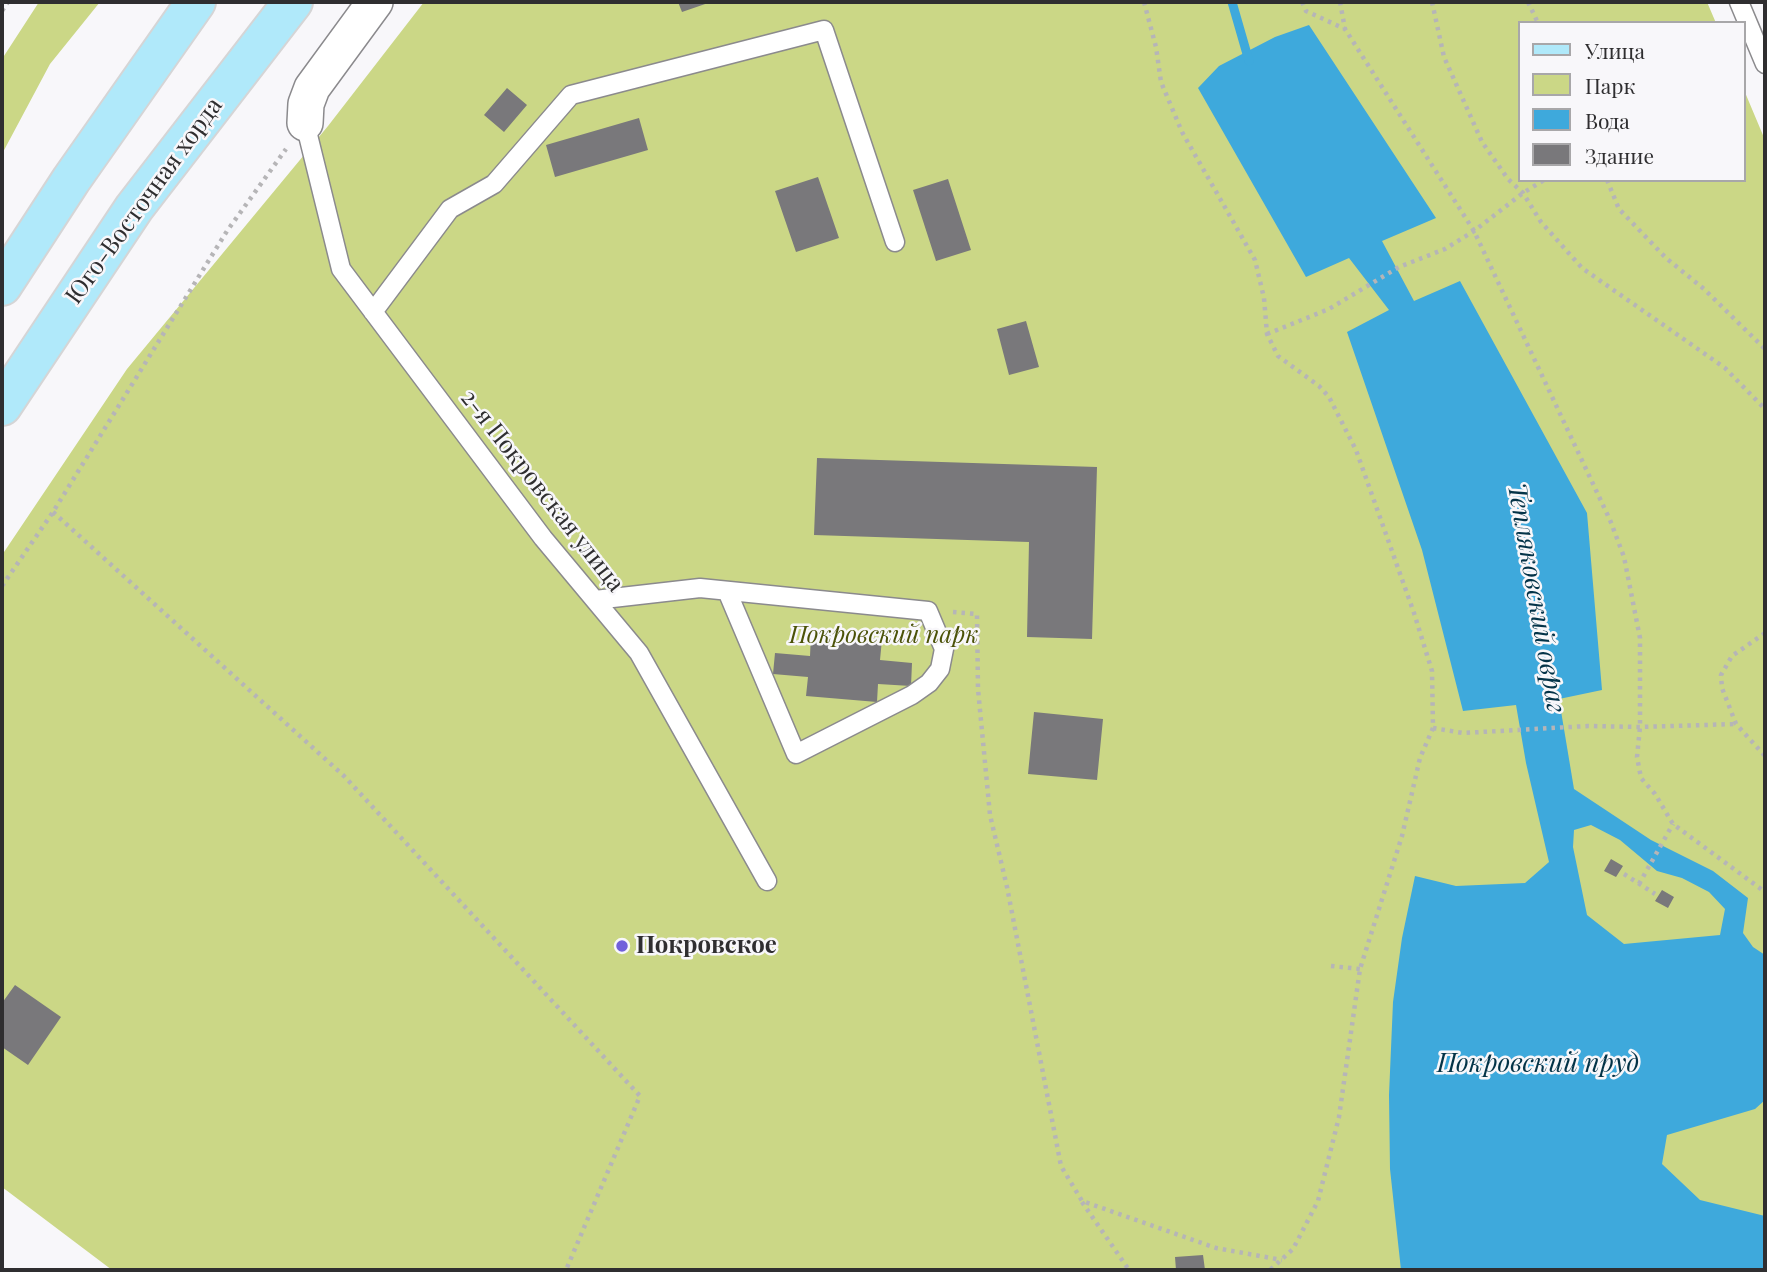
<!DOCTYPE html>
<meta charset="utf-8">
<style>
body{margin:0}
#map{position:relative;width:1767px;height:1272px;overflow:hidden;background:#f8f7fa;font-family:"Playfair Display",serif}
canvas{display:block}
.frame{position:absolute;inset:0;border:4px solid #2f2e30;pointer-events:none}
.legend{position:absolute;left:1518px;top:21px;width:228px;height:161px;box-sizing:border-box;background:#f8f7fa;border:2px solid #a8a7a9;margin:0;padding:9px 12px;list-style:none;font-size:21px;color:#2f2e30}
.legend li{display:flex;align-items:center;gap:14px;height:35px}
.legend b{width:35px;border:2px solid #a8a7a9}
</style>
<div id="map">
<canvas width="1767" height="1272"></canvas>
<div class="frame"></div>
<ul class="legend">
<li><b style="height:9px;background:#b0e9fa"></b>Улица</li>
<li><b style="height:19px;background:#cbd786"></b>Парк</li>
<li><b style="height:19px;background:#3ea9dc"></b>Вода</li>
<li><b style="height:19px;background:#79787b"></b>Здание</li>
</ul>
</div>
<script>
const context = document.querySelector('canvas').getContext('2d');
context.lineJoin = 'round';
function fillPath(path, color) {
  context.fillStyle = color;
  context.fill(path, 'evenodd');
}
function poly(rows) {
  const path = new Path2D();
  for (const r of rows) {
    path.moveTo(r[0], r[1]);
    for (let i = 2; i < r.length; i += 2) path.lineTo(r[i], r[i + 1]);
  }
  return path;
}
function strokePath(path, color, width, dash) {
  context.strokeStyle = color;
  context.lineWidth = width;
  context.lineCap = dash ? 'butt' : 'round';
  context.setLineDash(dash || []);
  context.stroke(path);
}
function write(font, color, halo, rows, align = 'center') {
  context.font = font + ' "Playfair Display",serif';
  context.lineWidth = 5;
  context.setLineDash([]);
  context.textBaseline = 'middle';
  context.strokeStyle = halo;
  context.fillStyle = color;
  for (const [text, x, y, turn = 0] of rows) {
    context.save();
    context.translate(x, y);
    context.rotate((+turn || 0) * Math.PI / 180);
    context.textAlign = isNaN(turn) ? turn : align;
    if (halo) context.strokeText(text, 0, 0);
    context.fillText(text, 0, 0);
    context.restore();
  }
}
fillPath(poly([
 [39,2,100,2,50,64,2,154,2,59],
 [424,2,1707,2,1716,23,1520,23,1520,180,1744,180,1744,90,1765,140,1765,1270,112,1270,2,1187,2,555,127,369,328,126]
]), '#cbd786');
fillPath(poly([
 [1309,25,1436,218,1382,241,1414,301,1460,281,1587,513,1602,690,1559,699,1574,789,1651,840,1713,871,1748,898,1743,933,1753,947,1765,955,1765,1100,1755,1109,1667,1135,1662,1164,1700,1200,1765,1216,1765,1270,1401,1270,1390,1169,1389,1095,1393,1002,1402,938,1415,876,1456,886,1525,883,1549,862,1526,763,1516,705,1463,711,1422,550,1347,332,1389,310,1349,258,1306,277,1198,88,1219,66,1275,37],
 [1591,825,1620,840,1657,871,1682,878,1709,892,1725,909,1720,935,1624,944,1587,915,1573,847,1574,830]
]), '#3ea9dc');
strokePath(poly([
 [1232,2,1249,61]
]), '#3ea9dc', 9);
fillPath(poly([
 [678,2,711,2,682,12],
 [507,88,527,105,504,132,484,115],
 [639,118,648,150,555,177,546,145],
 [818,177,839,238,796,252,775,191],
 [948,179,971,250,936,261,913,190],
 [1026,321,1039,367,1009,375,997,329],
 [817,458,1097,467,1092,639,1027,637,1029,542,814,535],
 [811,634,882,639,880,660,912,663,911,686,878,684,877,702,806,696,808,677,773,674,775,653,810,656],
 [1034,712,1103,719,1097,780,1028,774],
 [1611,859,1623,866,1616,877,1604,871],
 [1662,890,1674,897,1668,908,1655,901],
 [15,985,61,1017,28,1065,2,1047,2,1003],
 [1203,1255,1205,1270,1176,1270,1175,1257]
]), '#79787b');
const lane = poly([
 [1739,2,1765,64],
 [305,123,341,269,543,538,639,653,767,881],
 [373,312,450,209,494,184,571,95,824,30,895,242],
 [595,600,700,588,928,611,944,649,940,669,929,683,912,695,796,754,727,591]
]);
const street = poly([
 [305,123,306,104,312,88,375,2]
]);
const primary = poly([
 [2,286,71,180,196,2],
 [2,406,134,208,293,2]
]);
strokePath(lane, '#8b8a8d', 21);
strokePath(street, '#8b8a8d', 38);
strokePath(primary, '#d5d5d6', 42);
strokePath(poly([
 [1144,2,1156,47,1161,82,1182,132,1255,260,1264,298,1267,334,1278,356,1319,386,1329,397,1356,450,1414,613,1432,671,1433,728,1420,758,1402,836,1360,969,1339,1117,1318,1201,1293,1249,1270,1270],
 [1302,2,1306,11,1345,29,1474,231,1610,520,1624,557,1640,638,1640,727,1637,757,1641,778,1655,794,1673,824,1765,892],
 [1340,2,1345,29],
 [1432,2,1444,57,1482,142,1508,179,1523,193,1541,222,1582,268,1725,368,1765,409],
 [1528,2,1538,23],
 [2,11,8,2],
 [1607,180,1619,209,1666,258,1704,289,1765,349],
 [1267,334,1329,309,1399,267,1445,249,1474,231,1523,193,1544,180],
 [53,512,344,776,640,1096,566,1270],
 [2,586,53,512,227,231,286,149],
 [953,612,977,614,978,689,990,815,1007,887,1061,1166,1082,1201,1216,1248,1282,1260],
 [1765,633,1732,656,1721,675,1722,688,1736,724,1765,756],
 [1433,728,1463,733,1588,726,1640,727,1736,724],
 [1624,874,1655,894],
 [1639,884,1673,824],
 [1331,966,1360,969],
 [1082,1202,1129,1270]
]), '#b6b5b7', 4.5, [3.5, 5]);
strokePath(lane, '#fff', 18);
strokePath(street, '#fff', 35);
strokePath(primary, '#b0e9fa', 38);
for (const [x, y, r, color] of [
 [622,946,7,"#7160db"]
]) {
  const dot = new Path2D();
  dot.arc(x, y, r, 0, 2 * Math.PI);
  context.fillStyle = color;
  context.fill(dot);
  strokePath(dot, '#f8f7fa', 2.5);
}
write('24px', '#2f2e30', '#f8f7fa', [
 ["Юго-Восточная хорда",144,201,-54],
 ["2-я Покровская улица",542,491,52]
]);
write('italic 24px', '#4b5208', '#f8f7fa', [
 ["Покровский парк",884,636]
]);
write('bold 24px', '#2f2e30', '#f8f7fa', [
 ["Покровское",636,946]
], 'left');
write('italic 26px', '#033348', '#f8f7fa', [
 ["Тепляковский овраг",1536,598,80],
 ["Покровский пруд",1538,1064]
]);
</script>
